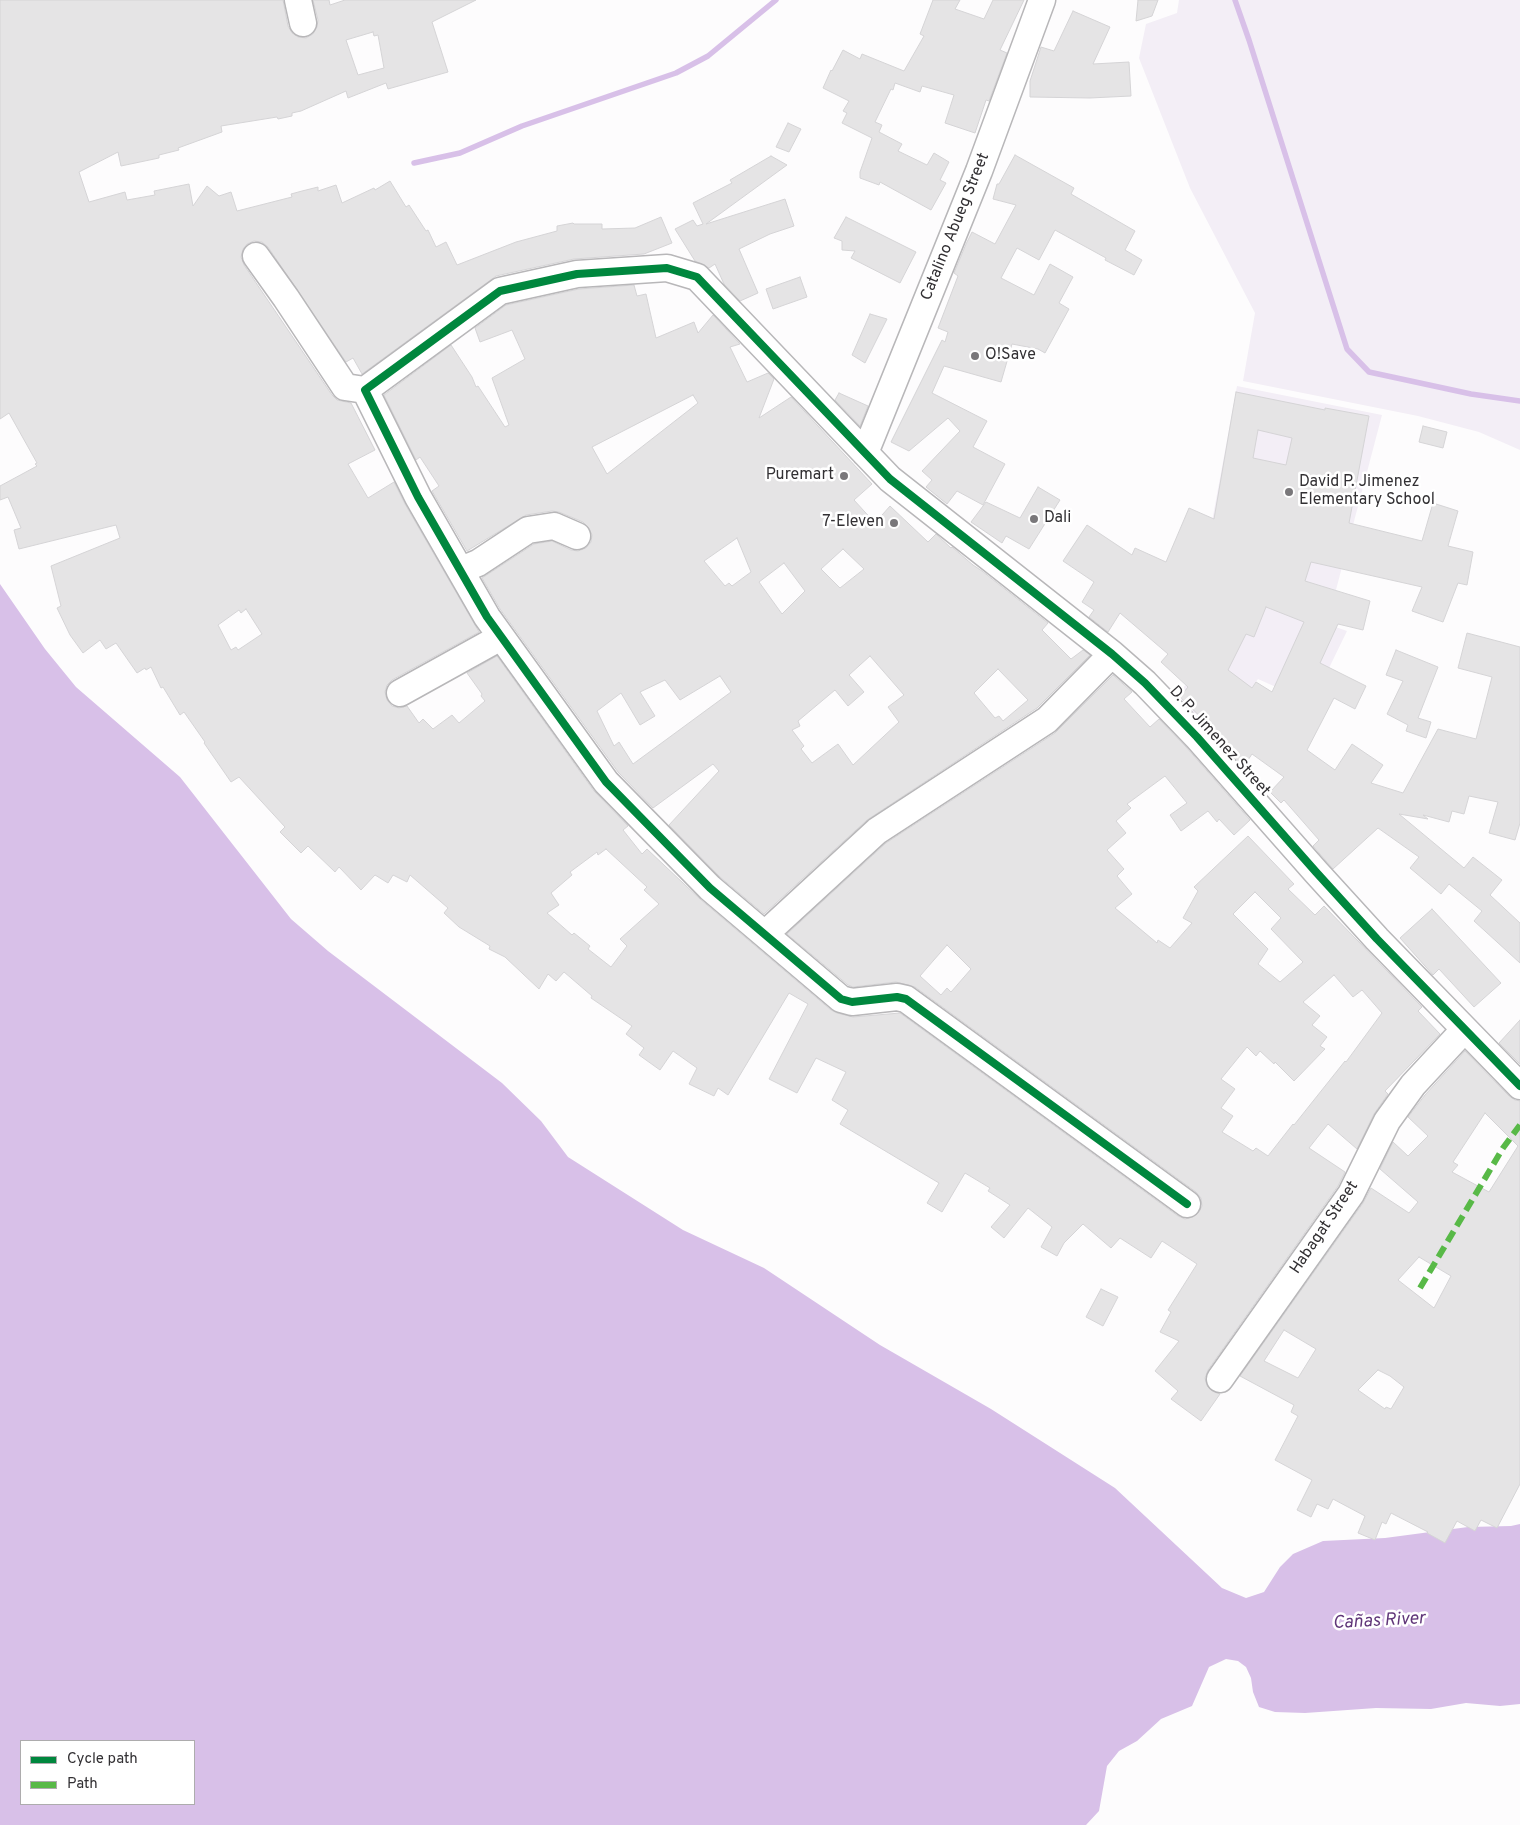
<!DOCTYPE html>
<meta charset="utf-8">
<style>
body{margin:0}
#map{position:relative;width:1520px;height:1825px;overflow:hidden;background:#fdfcfd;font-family:Overpass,sans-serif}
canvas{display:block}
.legend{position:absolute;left:20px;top:1740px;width:175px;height:65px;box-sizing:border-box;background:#fff;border:1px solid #adacad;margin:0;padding:6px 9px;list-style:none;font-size:15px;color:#323033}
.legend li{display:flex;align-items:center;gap:10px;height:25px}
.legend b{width:25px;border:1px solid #adacad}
</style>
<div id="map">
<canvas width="1520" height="1825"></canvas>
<ul class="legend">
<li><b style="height:6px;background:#00873e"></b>Cycle path</li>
<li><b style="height:6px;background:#58b947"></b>Path</li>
</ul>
</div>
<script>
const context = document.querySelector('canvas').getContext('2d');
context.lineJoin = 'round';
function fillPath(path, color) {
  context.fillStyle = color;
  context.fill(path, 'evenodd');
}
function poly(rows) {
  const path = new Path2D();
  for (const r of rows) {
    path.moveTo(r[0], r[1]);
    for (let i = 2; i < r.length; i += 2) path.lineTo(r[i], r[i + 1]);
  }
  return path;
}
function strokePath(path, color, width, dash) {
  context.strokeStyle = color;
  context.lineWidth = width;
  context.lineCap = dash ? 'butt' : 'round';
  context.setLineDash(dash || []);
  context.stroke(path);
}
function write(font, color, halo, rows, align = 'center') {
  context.font = font + ' Overpass,sans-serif';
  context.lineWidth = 5;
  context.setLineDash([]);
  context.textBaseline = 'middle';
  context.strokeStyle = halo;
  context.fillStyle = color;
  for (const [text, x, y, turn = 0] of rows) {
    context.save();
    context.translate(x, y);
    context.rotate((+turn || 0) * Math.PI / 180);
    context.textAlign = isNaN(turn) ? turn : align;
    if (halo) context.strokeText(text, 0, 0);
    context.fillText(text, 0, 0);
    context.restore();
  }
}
fillPath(poly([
 [1179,0,1520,0,1520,450,1479,432,1418,416,1243,381,1255,313,1190,188,1139,58,1146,24,1177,13],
 [1237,386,1382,415,1327,624,1347,631,1312,703,1258,679,1213,743,1171,701,1209,659,1203,570]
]), '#f3eef6');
fillPath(poly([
 [0,584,45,649,76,687,180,777,291,919,328,951,502,1083,541,1121,568,1157,683,1230,764,1268,880,1345,991,1409,1115,1488,1222,1588,1246,1598,1264,1592,1280,1567,1293,1554,1323,1541,1385,1538,1468,1527,1511,1526,1520,1524,1520,1704,1500,1706,1466,1703,1431,1709,1376,1708,1305,1713,1275,1712,1259,1707,1253,1692,1251,1678,1246,1667,1238,1661,1226,1659,1209,1667,1192,1706,1161,1719,1137,1741,1119,1751,1107,1766,1099,1811,1086,1825,0,1825],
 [21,1741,194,1741,194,1804,21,1804]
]), '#d8c0e8');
strokePath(poly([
 [1235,0,1249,40,1347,349,1369,372,1471,394,1520,401],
 [414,163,460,153,522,126,676,73,708,56,776,0]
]), '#d8c0e8', 5.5);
const building = poly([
 [0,0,283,0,288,26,292,33,298,37,306,38,313,34,317,27,318,20,313,0,329,0,330,5,345,0,476,0,432,22,448,72,388,89,386,83,348,98,346,91,301,111,292,113,292,116,278,119,277,117,221,126,222,132,178,148,179,150,159,155,159,158,121,166,118,152,79,172,89,202,125,192,127,200,155,195,154,191,189,184,193,206,207,186,219,196,231,192,237,211,292,197,291,194,302,191,318,187,318,191,336,185,342,203,374,188,375,190,390,181,406,207,409,205,426,231,428,230,436,247,446,242,457,265,516,242,557,231,557,226,573,223,574,224,602,224,602,229,635,228,661,217,672,243,644,254,574,259,496,276,362,374,353,358,346,362,268,247,262,242,254,241,247,244,243,249,241,257,244,265,332,395,337,400,351,403,375,450,348,464,368,498,394,482,405,504,479,632,392,680,387,685,385,692,387,700,392,706,399,708,407,706,419,723,423,719,433,729,452,715,459,723,485,701,481,696,482,694,467,673,497,656,594,791,628,826,623,830,642,854,647,849,700,899,831,1010,837,1013,853,1017,900,1013,1178,1216,1185,1219,1193,1217,1199,1212,1202,1206,1201,1198,1196,1192,915,987,896,982,853,987,848,985,787,934,886,843,1055,733,1113,675,1132,692,1124,699,1150,727,1159,719,1186,747,1250,820,1234,835,1219,819,1217,822,1208,811,1181,831,1170,815,1187,803,1165,776,1127,804,1131,808,1116,821,1126,833,1107,850,1124,869,1117,876,1132,894,1115,908,1157,943,1158,940,1170,948,1192,923,1183,918,1198,891,1194,887,1248,836,1294,884,1288,889,1315,915,1324,906,1422,1007,1418,1011,1440,1034,1385,1091,1388,1094,1374,1114,1357,1149,1328,1124,1309,1148,1345,1172,1338,1186,1208,1370,1205,1378,1207,1386,1212,1391,1220,1394,1201,1421,1171,1399,1178,1391,1155,1371,1179,1341,1160,1332,1171,1312,1168,1310,1197,1264,1162,1241,1151,1258,1120,1238,1111,1248,1083,1224,1064,1243,1057,1256,1041,1247,1052,1227,1028,1208,1004,1238,991,1227,1010,1205,988,1191,990,1188,965,1173,942,1212,927,1203,939,1183,840,1124,848,1110,832,1100,846,1072,816,1058,797,1093,769,1079,808,1004,789,993,728,1095,718,1088,714,1096,689,1084,697,1068,673,1051,660,1070,639,1055,644,1048,626,1034,632,1026,591,998,592,996,564,972,556,981,548,974,539,989,505,957,489,949,490,946,459,927,444,913,448,908,410,875,407,882,393,875,388,883,375,875,361,890,339,867,335,872,308,846,301,853,280,832,285,827,239,777,231,782,204,743,205,742,184,712,180,715,163,687,161,688,151,667,146,670,145,668,137,673,116,643,106,649,100,640,83,653,70,635,57,608,61,606,51,566,120,538,116,525,19,549,14,530,21,528,8,497,0,500,0,486,37,466,35,464,37,463,9,413,0,419,0,0],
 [373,32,374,36,378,35,384,68,358,75,346,40,373,32],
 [246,609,262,634,238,650,236,647,231,650,218,625,239,610,241,613,246,609],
 [606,849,647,887,644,890,659,904,620,939,627,946,611,967,588,949,590,946,574,933,572,935,547,913,559,905,551,893,572,875,570,872,597,852,598,855,606,849],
 [1255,892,1281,918,1271,929,1303,962,1280,982,1258,964,1268,949,1233,914,1255,892],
 [947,945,971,969,951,992,947,988,941,995,920,976,947,945],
 [1334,975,1353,997,1362,990,1382,1013,1346,1062,1345,1061,1294,1125,1293,1124,1268,1156,1256,1148,1253,1151,1222,1132,1233,1116,1221,1108,1235,1089,1221,1079,1247,1047,1256,1056,1260,1051,1274,1064,1275,1062,1294,1081,1325,1049,1320,1046,1327,1037,1312,1025,1320,1016,1303,1002,1334,975],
 [933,0,960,0,955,9,984,19,993,0,1024,0,1000,50,1007,53,989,101,986,100,975,133,945,123,954,95,922,86,920,92,895,83,893,90,891,89,875,122,882,125,879,132,902,144,898,151,927,165,934,153,949,162,940,180,946,183,931,210,880,182,879,185,860,178,860,172,872,138,842,123,847,113,843,111,849,101,823,88,831,70,832,71,843,50,860,59,862,54,904,71,924,36,920,34,933,0],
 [1138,0,1158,0,1152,16,1136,21,1138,0],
 [1073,11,1110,27,1093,64,1129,62,1131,96,1090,98,1030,97,1030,81,1041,47,1054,51,1073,11],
 [788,123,801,129,789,152,776,147,788,123],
 [1015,155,1074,188,1071,194,1135,231,1125,250,1142,260,1134,275,1105,260,1106,258,1055,230,1039,260,1017,248,1001,278,1034,295,1050,264,1073,277,1059,303,1069,309,1045,353,1038,349,1012,344,1001,382,944,366,932,393,987,421,973,447,1005,464,983,505,957,491,947,504,926,487,932,480,922,471,960,431,948,418,909,451,891,442,942,340,945,342,948,332,938,328,958,276,954,273,966,244,972,232,995,244,1016,205,993,199,997,184,999,184,1015,155],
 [771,156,787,165,706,224,785,199,794,226,770,234,739,249,758,293,740,301,724,284,715,264,709,268,695,261,675,229,693,220,697,226,703,224,693,203,732,183,730,180,771,156],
 [846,217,916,252,900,283,851,258,855,251,842,250,842,241,834,238,846,217],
 [800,277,807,297,773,309,766,289,800,277],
 [634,285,637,296,646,294,656,338,694,322,698,333,713,315,740,344,730,347,747,382,768,373,774,379,759,418,791,397,872,484,854,500,875,523,890,506,928,542,936,534,951,548,952,547,973,565,982,571,1048,623,1042,630,1071,659,1083,650,1090,655,1037,708,867,820,764,914,720,877,669,825,719,771,713,764,653,808,618,772,500,609,482,578,534,544,552,541,571,550,578,551,586,548,591,542,592,535,589,528,583,522,559,512,552,511,526,515,467,551,432,491,439,486,420,457,416,460,384,395,451,345,472,377,476,387,478,386,505,427,509,425,492,378,525,359,512,330,480,342,475,328,506,305,579,289,634,285],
 [693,395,698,403,607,474,592,447,693,395],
 [737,538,751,572,732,586,729,583,725,586,704,561,737,538],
 [843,549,864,569,840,588,821,569,843,549],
 [784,563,805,591,782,614,759,582,784,563],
 [870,656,904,695,888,707,899,722,853,765,838,744,812,763,801,749,804,746,792,730,800,726,798,721,835,690,848,706,864,692,849,675,870,656],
 [998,669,1028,700,1003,721,999,716,995,718,974,693,998,669],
 [720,676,731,692,633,764,619,742,614,746,597,711,621,693,640,725,655,716,640,692,665,680,680,700,720,676],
 [870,314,887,319,865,363,852,355,870,314],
 [1236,392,1325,410,1325,408,1369,416,1349,523,1422,541,1433,503,1458,511,1448,546,1473,552,1467,585,1458,583,1443,622,1412,611,1422,587,1311,562,1305,581,1370,601,1363,630,1338,624,1320,663,1366,686,1355,709,1334,698,1307,750,1335,770,1352,744,1383,765,1371,783,1403,793,1438,729,1476,739,1492,677,1458,668,1467,633,1520,647,1520,823,1515,840,1489,833,1498,802,1469,796,1464,814,1452,811,1449,822,1423,815,1428,819,1399,814,1464,868,1473,857,1502,880,1490,895,1520,923,1520,963,1474,921,1482,911,1449,884,1441,894,1410,868,1419,857,1378,828,1333,869,1313,846,1319,840,1284,800,1281,803,1270,792,1284,777,1252,754,1244,766,1240,763,1211,730,1212,728,1180,697,1188,687,1161,662,1168,654,1120,613,1108,632,1089,617,1094,610,1082,602,1094,582,1063,561,1087,525,1132,555,1135,548,1166,562,1189,508,1214,519,1236,392],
 [1258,430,1292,438,1286,465,1253,458,1258,430],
 [1266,607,1304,622,1272,692,1256,682,1252,688,1228,670,1246,634,1254,637,1266,607],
 [839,393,868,406,860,426,835,400,839,393],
 [1423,426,1447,432,1443,448,1419,442,1423,426],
 [1038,487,1060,500,1029,549,1006,536,1002,543,971,522,986,502,1020,518,1038,487],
 [1396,650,1438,667,1418,718,1431,722,1426,738,1406,731,1408,725,1387,714,1403,681,1386,675,1396,650],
 [1432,909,1501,983,1474,1007,1439,969,1433,975,1400,938,1432,909],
 [1520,1020,1520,1064,1499,1043,1520,1020],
 [1465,1051,1509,1096,1515,1100,1520,1101,1520,1484,1497,1528,1481,1520,1475,1531,1457,1521,1445,1543,1427,1533,1428,1532,1391,1513,1386,1524,1382,1522,1375,1540,1358,1533,1365,1516,1333,1499,1328,1509,1317,1504,1311,1517,1297,1510,1312,1480,1275,1460,1298,1416,1291,1412,1294,1405,1240,1376,1363,1203,1371,1188,1409,1213,1418,1202,1380,1169,1393,1142,1408,1156,1428,1136,1408,1117,1425,1095,1465,1051],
 [1485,1113,1518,1146,1489,1192,1452,1172,1458,1165,1453,1162,1485,1113],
 [1419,1257,1451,1276,1434,1308,1398,1280,1419,1257],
 [1284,1330,1316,1349,1298,1378,1264,1361,1284,1330],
 [1378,1370,1390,1376,1404,1387,1391,1409,1386,1407,1385,1409,1358,1390,1378,1370],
 [1101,1289,1118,1297,1103,1326,1086,1317,1101,1289]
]);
fillPath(building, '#e5e4e5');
strokePath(building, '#d5d4d6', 1);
const minor = poly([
 [298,0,303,23],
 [256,256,286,298,345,387,365,390],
 [865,453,979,171,1042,0],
 [461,570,478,563,528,530,554,526,577,536],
 [400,693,501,637],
 [765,934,877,831,1047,720,1112,654],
 [1187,1204,906,999,897,997,852,1002,841,999,710,888,606,782,487,617,418,497,365,390,500,291,577,274,667,268,697,277,890,479,1112,654,1145,683,1197,737,1316,872,1377,939,1520,1086],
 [1220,1379,1351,1194,1387,1121,1413,1085,1464,1030]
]);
strokePath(minor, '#b8b7b9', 29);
strokePath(minor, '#fff', 26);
strokePath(poly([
 [1420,1288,1503,1148,1520,1125]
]), '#58b947', 6, [12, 6]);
strokePath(poly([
 [1187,1204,906,999,897,997,852,1002,841,999,710,888,606,782,487,617,418,497,365,390,500,291,577,274,667,268,697,277,890,479,1112,654,1145,683,1197,737,1316,872,1377,939,1520,1086]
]), '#00873e', 8);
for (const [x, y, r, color] of [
 [975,356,5,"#79777a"],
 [844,476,5,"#79777a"],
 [1289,492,5,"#79777a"],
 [1034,519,5,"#79777a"],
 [894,523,5,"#79777a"]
]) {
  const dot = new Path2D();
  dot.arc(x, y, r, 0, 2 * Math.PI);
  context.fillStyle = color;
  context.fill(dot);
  strokePath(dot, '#fff', 2);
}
write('16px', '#323033', '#fff', [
 ["Catalino Abueg Street",956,227,-68],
 ["D. P. Jimenez Street",1219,742,48],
 ["Habagat Street",1325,1228,-56]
]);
write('16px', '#323033', '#fff', [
 ["O!Save",985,356],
 ["Puremart",834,476,"right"],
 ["David P. Jimenez",1299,483],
 ["Elementary School",1299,501],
 ["Dali",1044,519],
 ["7-Eleven",884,523,"right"]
], 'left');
write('italic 18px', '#603679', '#fff', [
 ["Cañas River",1379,1622,-3]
]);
</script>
